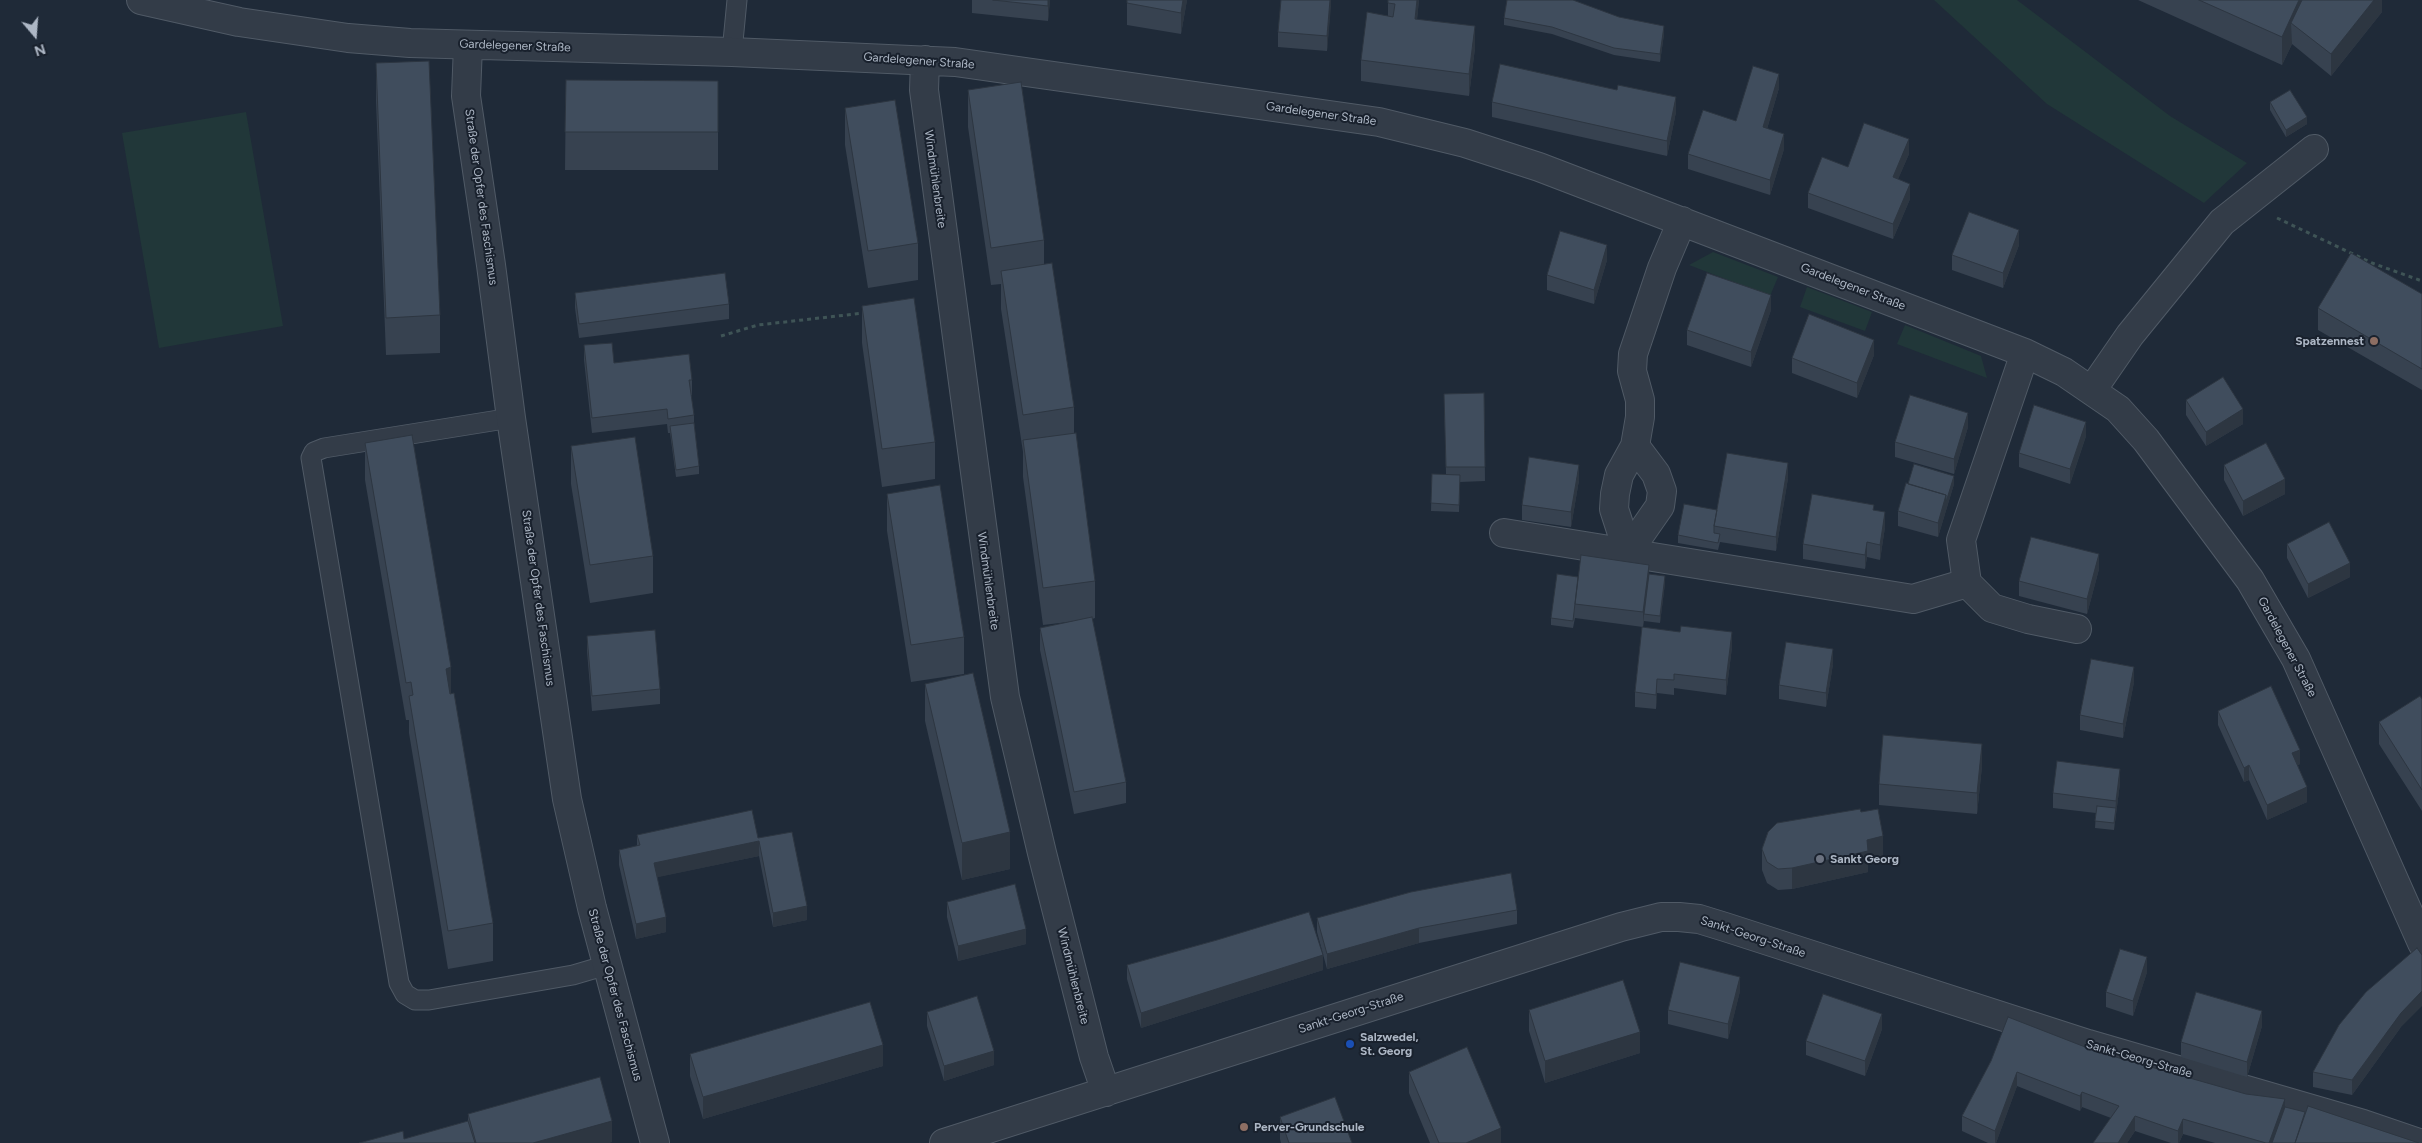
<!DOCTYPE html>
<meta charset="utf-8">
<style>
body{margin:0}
#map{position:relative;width:2422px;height:1143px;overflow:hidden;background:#1f2a38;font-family:Figtree,sans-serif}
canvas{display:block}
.north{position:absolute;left:10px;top:10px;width:50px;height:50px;-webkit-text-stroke:4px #19212d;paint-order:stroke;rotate:162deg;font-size:14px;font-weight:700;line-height:20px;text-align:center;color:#adb7c5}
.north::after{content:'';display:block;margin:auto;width:18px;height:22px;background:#adb7c5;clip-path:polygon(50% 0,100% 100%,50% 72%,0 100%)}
</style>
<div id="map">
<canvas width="2422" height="1143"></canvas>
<div class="north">N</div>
</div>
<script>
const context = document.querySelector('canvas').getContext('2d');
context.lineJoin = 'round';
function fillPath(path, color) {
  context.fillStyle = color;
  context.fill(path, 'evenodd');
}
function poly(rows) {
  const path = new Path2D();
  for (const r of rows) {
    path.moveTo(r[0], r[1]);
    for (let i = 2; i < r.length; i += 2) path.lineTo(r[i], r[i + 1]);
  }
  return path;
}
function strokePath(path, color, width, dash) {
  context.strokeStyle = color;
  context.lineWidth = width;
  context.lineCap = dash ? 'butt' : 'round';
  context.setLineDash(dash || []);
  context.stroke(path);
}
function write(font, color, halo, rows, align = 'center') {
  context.font = font + ' Figtree,sans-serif';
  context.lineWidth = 4;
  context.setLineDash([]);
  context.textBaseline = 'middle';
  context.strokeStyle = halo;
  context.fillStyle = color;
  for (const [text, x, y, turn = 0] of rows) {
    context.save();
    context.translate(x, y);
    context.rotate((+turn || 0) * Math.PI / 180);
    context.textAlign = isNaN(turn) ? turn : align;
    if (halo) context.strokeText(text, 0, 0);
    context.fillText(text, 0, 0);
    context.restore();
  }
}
fillPath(poly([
 [1934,0,2017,0,2170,116,2247,163,2204,203,2047,104],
 [246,112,283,326,159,348,122,133],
 [1713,252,1778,277,1770,296,1689,265],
 [1807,287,1872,312,1865,331,1800,307],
 [1905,325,1981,356,1987,378,1897,344]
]), '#213739');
const service = poly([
 [732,52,737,0],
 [511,418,324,448,314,452,311,458,399,983,405,994,415,1000,429,1000,573,975,607,965]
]);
const minor = poly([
 [141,0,239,22,348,38,410,43,732,52,955,62,1379,122,1465,143,1539,167,2025,353,2064,372,2118,409,2146,440,2250,580,2296,659,2422,943],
 [468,45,466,96,491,265,511,418,567,799,592,908,655,1143],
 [925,60,924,90,1005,697,1042,853,1094,1057,1106,1092],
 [2092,390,2130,335,2222,222,2314,149],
 [1504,533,1913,599,1967,583,1992,608,2028,619,2077,629],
 [1628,552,1614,509,1615,494,1619,475,1635,446,1640,417,1640,400,1632,371,1633,354,1662,268,1682,221],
 [1628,552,1660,506,1662,491,1656,474,1635,446],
 [1967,583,1961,540,2025,353],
 [944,1143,1621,927,1661,917,1679,917,1699,919,1725,927,2088,1044,2363,1124,2419,1143]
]);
strokePath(service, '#505a66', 21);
strokePath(minor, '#505a66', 30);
strokePath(poly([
 [2277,218,2372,263,2422,281],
 [721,336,758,325,864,313]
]), '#3f5456', 3, [4, 4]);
strokePath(service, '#333c48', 19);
strokePath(minor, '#333c48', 28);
fillPath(poly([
 [972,0,1050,0,1048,21,972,13],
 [1187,0,1181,34,1127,25,1127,3],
 [1331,0,1327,51,1278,47,1278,32],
 [1419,0,1417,19,1475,48,1469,96,1361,81,1361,60,1388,16,1388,3],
 [2138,0,2382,0,2382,12,2331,76,2292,44,2282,65],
 [1504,18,1664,34,1660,62,1614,55,1552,34,1504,25],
 [376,63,440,315,440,353,386,355,376,101],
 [566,80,718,81,718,170,565,170],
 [1779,88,1767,129,1784,149,1770,195,1688,169,1688,154,1736,121],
 [968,90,1044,240,1044,265,1074,407,1074,433,1095,581,1095,618,1092,619,1126,782,1126,803,1074,814,1040,650,1040,628,1076,621,1043,625,1023,477,1023,452,1001,309,1001,284,991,285,968,127],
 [1617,90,1676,112,1667,156,1492,117,1492,102],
 [2270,102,2307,124,2286,137,2270,110],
 [845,108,918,243,918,280,868,288,845,145],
 [1909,154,1898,179,1910,199,1893,239,1808,208,1808,193,1848,167],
 [2019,245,2003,288,1952,270,1952,255],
 [1607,260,1594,304,1547,290,1547,275],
 [575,293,729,304,729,319,579,338,575,308],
 [2422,294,2422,390,2318,330,2318,308],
 [862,306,935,442,935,479,882,487,862,343],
 [1771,310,1751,367,1687,345,1687,330],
 [584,345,614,363,692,380,692,395,691,395,694,415,694,423,699,466,699,474,676,477,670,433,668,433,667,424,592,433,584,360],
 [1874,355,1857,398,1792,373,1792,358],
 [1484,393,1485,481,1460,482,1459,512,1431,511,1432,474,1446,474,1444,394],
 [2186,400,2243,424,2206,446,2186,415],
 [1968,427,1954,474,1895,457,1895,442],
 [2086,436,2070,484,2019,467,2019,453],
 [365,443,451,693,493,923,493,961,448,969,409,733,409,720,406,720,365,480],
 [571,446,653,556,653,593,590,603,571,484],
 [2224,465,2285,494,2243,516,2224,480],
 [1788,478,1776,551,1720,542,1718,550,1678,543,1678,535,1717,510],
 [1579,480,1571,527,1522,520,1522,505],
 [1908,484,1954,484,1938,537,1898,526,1898,511],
 [887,494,964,637,964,674,911,682,887,531],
 [1874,510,1885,527,1880,560,1867,557,1865,569,1803,559,1803,544],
 [2287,544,2350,577,2308,598,2287,558],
 [2099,569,2087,614,2019,596,2019,581],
 [1649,574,1665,583,1660,623,1644,621,1643,627,1575,618,1573,628,1551,625,1551,618,1578,577],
 [1642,627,1732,647,1726,695,1674,688,1674,695,1657,693,1656,709,1635,707,1635,692],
 [587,636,660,689,660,704,592,711,587,651],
 [1833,664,1826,707,1779,699,1779,685],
 [2134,682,2123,738,2080,730,2080,715],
 [925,684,1010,869,962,880,925,721],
 [2422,699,2422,811,2379,744,2379,722],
 [2218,711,2300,764,2298,765,2307,802,2267,820,2249,780,2244,782,2218,725],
 [1982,766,1977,814,1879,805,1879,784],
 [2120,783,2114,830,2095,828,2096,813,2053,808,2053,793],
 [1861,812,1883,857,1868,861,1868,872,1792,889,1778,890,1767,883,1762,870,1762,849],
 [637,835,758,838,807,920,773,927,759,856,657,877,666,932,636,939,619,865,619,850,637,846],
 [947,902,1026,944,958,961,947,917],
 [1517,910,1517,924,1419,943,1327,969,1317,932,1317,918],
 [1217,940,1323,970,1141,1028,1127,979,1127,965],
 [2147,972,2133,1016,2106,1007,2106,992],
 [1740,991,1728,1039,1668,1024,1668,1010],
 [1529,1010,1640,1053,1545,1083,1529,1031],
 [927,1012,994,1065,944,1081,927,1026],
 [2262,1026,2247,1077,2181,1057,2181,1042],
 [2401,1027,2352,1095,2313,1087,2313,1072],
 [1882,1029,1865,1076,1806,1055,1806,1041],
 [2098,1052,2285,1107,2419,1143,2215,1143,2183,1134,2179,1143,2171,1143,2135,1131,2127,1143,2093,1143,2111,1118,2082,1107,2080,1111,2017,1086,1996,1143,1988,1143,1962,1131,1962,1116,1991,1061],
 [690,1054,883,1066,703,1119,690,1076],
 [1409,1072,1501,1143,1430,1143,1409,1093],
 [468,1114,612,1142,359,1143,404,1139,468,1121],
 [1280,1117,1352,1143,1281,1143,1280,1139]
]), '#374250');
fillPath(poly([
 [1048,0,1050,0,1048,21],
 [1183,0,1187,0,1181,34,1181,13],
 [1330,0,1331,0,1331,7,1327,51,1327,36],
 [1417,0,1419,0,1415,40,1415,19],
 [2299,0,2311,0,2291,23,2292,44,2282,65,2282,37],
 [2374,0,2382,0,2382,12,2331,76,2331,54],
 [1475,26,1475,48,1469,96,1469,74],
 [1664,26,1664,34,1660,62,1660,54],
 [1779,74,1779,88,1763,142,1763,127],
 [1676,97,1676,112,1667,156,1667,141],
 [2307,117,2307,124,2286,137,2286,130],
 [1784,134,1784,149,1770,195,1770,180],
 [1909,139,1909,154,1893,191,1893,177],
 [1910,184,1910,199,1893,239,1893,224],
 [2019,230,2019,245,2003,288,2003,273],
 [1607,245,1607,260,1594,304,1594,290],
 [1771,295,1771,310,1751,367,1751,352],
 [1874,340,1874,355,1857,398,1857,383],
 [2243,409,2243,424,2206,446,2206,432],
 [1968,413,1968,427,1954,474,1954,459],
 [2086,422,2086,436,2070,484,2070,469],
 [1788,463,1788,478,1776,551,1776,537],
 [1579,465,1579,480,1571,527,1571,512],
 [1954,476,1954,484,1938,537,1938,523,1946,495],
 [2285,479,2285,494,2243,516,2243,501],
 [1885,512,1885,527,1880,560,1880,545],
 [1867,542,1867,557,1865,569,1865,555],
 [2099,554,2099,569,2087,614,2087,599],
 [2350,563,2350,577,2308,598,2308,584],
 [1649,565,1649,579,1644,614,1643,627,1643,612],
 [1665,576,1665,583,1660,623,1660,616],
 [1732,632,1732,647,1726,695,1726,680],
 [1833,649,1833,664,1826,707,1826,693],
 [451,667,451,705,446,669],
 [2134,667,2134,682,2123,738,2123,724],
 [1657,679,1657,693,1656,709,1656,695],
 [1982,744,1982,766,1977,814,1977,793],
 [2300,750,2300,764,2292,768,2292,753],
 [2249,765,2249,780,2244,782,2244,768],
 [2120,769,2120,783,2114,830,2116,801],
 [2307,787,2307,802,2267,820,2267,805],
 [1010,832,1010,869,962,880,962,843],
 [1883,836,1883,857,1868,861,1868,872,1792,889,1792,868,1867,840],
 [759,841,759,856,654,878,654,863],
 [807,906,807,920,773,927,773,913],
 [666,917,666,932,636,939,636,924],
 [1419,928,1419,943,1327,969,1327,954],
 [1026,929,1026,944,958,961,958,946],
 [1323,955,1323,970,1141,1028,1141,1013],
 [2147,957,2147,972,2133,1016,2133,1001],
 [1740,977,1740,991,1728,1039,1728,1024],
 [2422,991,2422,1006,2401,1027,2352,1095,2352,1080,2401,1013],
 [2262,1011,2262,1026,2247,1077,2247,1062],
 [1882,1014,1882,1029,1865,1076,1865,1061],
 [1640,1032,1640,1053,1545,1083,1545,1061],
 [883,1045,883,1066,703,1119,703,1097],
 [994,1051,994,1065,944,1081,944,1066],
 [2017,1072,2017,1086,1996,1143,1995,1143,1995,1131],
 [2082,1092,2082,1107,2080,1111,2080,1096],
 [2285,1099,2285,1114,2275,1143,2269,1143],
 [2135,1116,2135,1131,2127,1143,2118,1143],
 [2183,1119,2183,1134,2179,1143,2178,1143,2178,1131],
 [612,1121,612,1142,610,1143,533,1143],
 [1501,1128,1501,1143,1466,1143]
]), '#2d3641');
const building = poly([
 [993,0,1048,0,1048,6,993,0],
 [1127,0,1183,0,1181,13,1127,3,1127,0],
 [1281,0,1330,0,1327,36,1278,32,1281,0],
 [1388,0,1417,0,1415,19,1475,26,1469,74,1361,60,1367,12,1393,17,1395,4,1388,3,1388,0],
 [1507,0,1573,0,1619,17,1664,26,1660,54,1614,48,1552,27,1504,18,1507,0],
 [2199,0,2299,0,2282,37,2199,0],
 [2302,0,2374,0,2331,54,2291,23,2302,0],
 [429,61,440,315,386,318,376,63,429,61],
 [1500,64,1617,90,1618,85,1676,97,1667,141,1492,102,1500,64],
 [1753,66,1779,74,1763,127,1784,134,1770,180,1688,154,1703,110,1736,121,1753,66],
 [566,80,718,81,718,132,565,132,566,80],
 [1021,82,1044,240,991,248,968,90,1021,82],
 [2290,90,2307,117,2286,130,2270,102,2290,90],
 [895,100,918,243,868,251,845,108,895,100],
 [1864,123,1909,139,1893,177,1910,184,1893,224,1808,193,1822,157,1848,167,1864,123],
 [1969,212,2019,230,2003,273,1952,255,1969,212],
 [1560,231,1607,245,1594,290,1547,275,1560,231],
 [2351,253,2422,294,2422,369,2318,308,2351,253],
 [1052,263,1074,407,1023,415,1001,271,1052,263],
 [725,273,729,304,579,324,575,293,725,273],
 [1707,273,1771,295,1751,352,1687,330,1707,273],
 [914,298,935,442,882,449,862,306,914,298],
 [1809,314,1874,340,1857,383,1792,358,1809,314],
 [612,343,614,363,689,354,692,380,689,380,694,415,668,419,667,409,592,418,584,345,612,343],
 [2223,377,2243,409,2206,432,2186,400,2223,377],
 [1484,393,1485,467,1446,467,1444,394,1484,393],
 [1910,395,1968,413,1954,459,1895,442,1910,395],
 [2034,405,2086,422,2070,469,2019,453,2034,405],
 [694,423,699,466,676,470,670,426,694,423],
 [1076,433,1095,581,1043,588,1023,440,1076,433],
 [412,435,451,667,446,669,450,694,454,693,493,923,448,931,409,696,413,695,411,682,406,683,365,443,412,435],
 [635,437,653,556,590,565,571,446,635,437],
 [2266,443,2285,479,2243,501,2224,465,2266,443],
 [1727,453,1788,463,1776,537,1714,526,1727,453],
 [1529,457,1579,465,1571,512,1522,505,1529,457],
 [1914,464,1954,476,1946,502,1946,495,1908,484,1914,464],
 [1432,474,1460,475,1459,505,1431,503,1432,474],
 [1906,483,1946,495,1938,523,1898,511,1906,483],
 [940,485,964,637,911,645,887,494,940,485],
 [1812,494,1874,505,1873,510,1885,512,1880,545,1867,542,1865,555,1803,544,1812,494],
 [1684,504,1717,510,1714,526,1714,533,1720,534,1718,543,1678,535,1684,504],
 [2329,522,2350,563,2308,584,2287,544,2329,522],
 [2031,537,2099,554,2087,599,2019,581,2031,537],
 [1581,555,1649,565,1643,612,1575,604,1581,555],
 [1557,574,1578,577,1573,621,1551,618,1557,574],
 [1649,574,1665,576,1660,616,1644,614,1649,574],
 [1092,617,1126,782,1074,792,1040,628,1092,617],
 [1681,626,1732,632,1726,680,1674,674,1674,680,1657,679,1656,695,1635,692,1642,627,1680,632,1681,626],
 [655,630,660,689,592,696,587,636,655,630],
 [1786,642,1833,649,1826,693,1779,685,1786,642],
 [2091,659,2134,667,2123,724,2080,715,2091,659],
 [973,673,1010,832,962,843,925,684,973,673],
 [2271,686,2300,750,2292,753,2307,787,2267,805,2249,765,2244,768,2218,711,2271,686],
 [2420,696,2422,699,2422,790,2379,722,2420,696],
 [1883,735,1982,744,1977,793,1879,784,1883,735],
 [2057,761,2120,769,2116,801,2053,793,2057,761],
 [2097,806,2116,808,2114,823,2095,821,2097,806],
 [1860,809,1861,812,1878,809,1883,836,1867,840,1868,851,1792,868,1778,869,1767,862,1762,849,1768,832,1777,823,1860,809],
 [752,810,758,838,792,832,807,906,773,913,759,841,654,863,666,917,636,924,619,850,640,845,637,835,752,810],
 [1511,873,1517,910,1419,928,1327,954,1317,918,1411,892,1511,873],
 [1015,884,1026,929,958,946,947,902,1015,884],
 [1309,912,1323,955,1141,1013,1127,965,1217,940,1309,912],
 [2417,948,2422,955,2422,991,2401,1013,2352,1080,2313,1072,2339,1025,2366,992,2417,948],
 [2120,949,2147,957,2133,1001,2106,992,2120,949],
 [1680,962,1740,977,1728,1024,1668,1010,1680,962],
 [1623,980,1640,1032,1545,1061,1529,1010,1623,980],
 [2196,992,2262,1011,2247,1062,2181,1042,2196,992],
 [1823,994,1882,1014,1865,1061,1806,1041,1823,994],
 [977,996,994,1051,944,1066,927,1012,977,996],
 [870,1002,883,1045,703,1097,690,1054,870,1002],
 [2008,1017,2098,1052,2246,1094,2285,1099,2269,1143,2266,1143,2183,1119,2178,1131,2135,1116,2118,1143,2093,1143,2119,1106,2082,1092,2080,1096,2017,1072,1995,1131,1962,1116,1991,1061,2008,1017],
 [1467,1047,1501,1128,1466,1143,1439,1143,1409,1072,1467,1047],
 [600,1077,612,1121,533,1143,476,1143,468,1114,600,1077],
 [1335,1097,1352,1143,1289,1143,1280,1117,1335,1097],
 [2308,1106,2419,1143,2295,1143,2308,1106],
 [2285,1107,2305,1112,2295,1143,2272,1143,2285,1107],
 [468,1121,475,1143,359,1143,403,1131,404,1139,468,1121]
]);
fillPath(building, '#404d5d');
strokePath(building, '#2d3641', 1);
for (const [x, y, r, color] of [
 [2374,341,5,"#8d6e63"],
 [1820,859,5,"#6b7280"],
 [1350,1044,5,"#1a4fb4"],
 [1244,1127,5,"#8d6e63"]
]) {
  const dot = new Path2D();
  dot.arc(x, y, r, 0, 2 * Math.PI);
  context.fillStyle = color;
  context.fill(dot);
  strokePath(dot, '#19212d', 2);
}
write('12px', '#adb7c5', '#19212d', [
 ["Gardelegener Straße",515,46,2],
 ["Gardelegener Straße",919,61,4],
 ["Gardelegener Straße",1321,114,8],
 ["Windmühlenbreite",935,179,82],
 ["Straße der Opfer des Faschismus",481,197,82],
 ["Gardelegener Straße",1853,287,21],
 ["Windmühlenbreite",988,581,82],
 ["Straße der Opfer des Faschismus",538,598,82],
 ["Gardelegener Straße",2287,647,62],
 ["Sankt-Georg-Straße",1753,937,18],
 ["Windmühlenbreite",1073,976,76],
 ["Straße der Opfer des Faschismus",615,995,75],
 ["Sankt-Georg-Straße",1351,1013,-18],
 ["Sankt-Georg-Straße",2139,1059,16]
]);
write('bold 12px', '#adb7c5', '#19212d', [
 ["Spatzennest",2364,341,"right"],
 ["Sankt Georg",1830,859],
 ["Salzwedel,",1360,1037],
 ["St. Georg",1360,1051],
 ["Perver-Grundschule",1254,1127]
], 'left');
</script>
